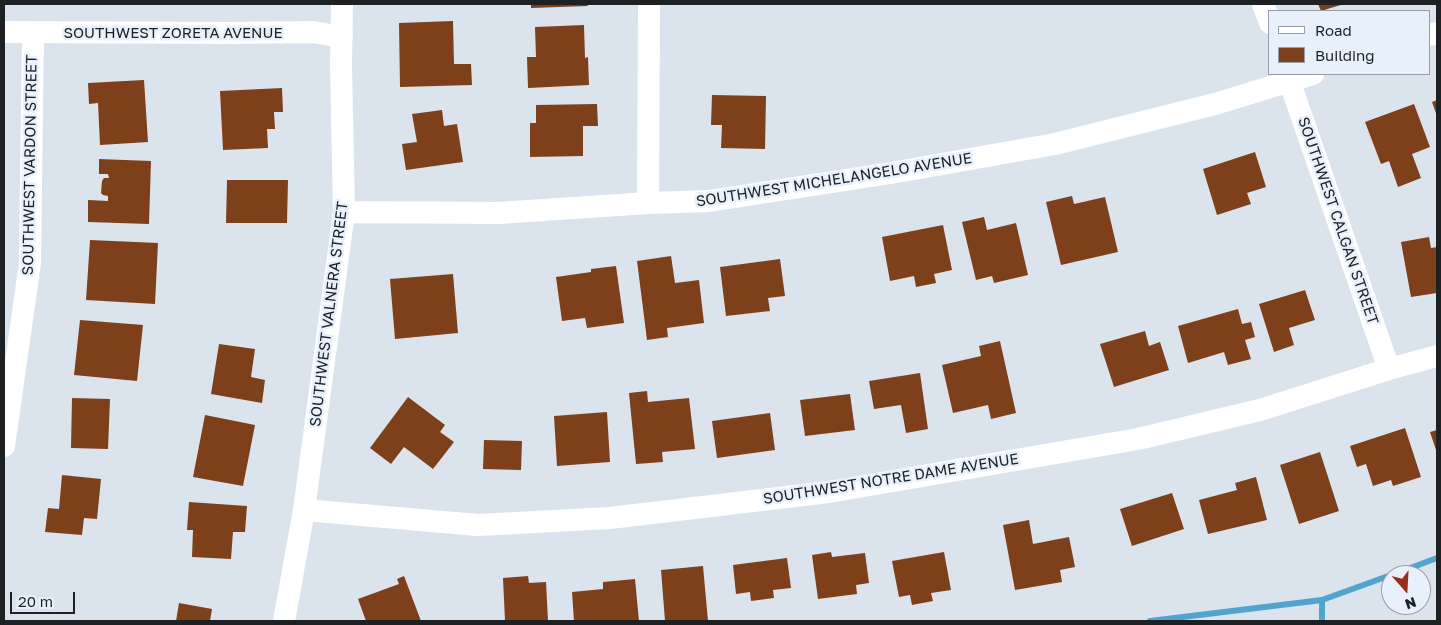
<!DOCTYPE html>
<style>
body{margin:0}
#map{position:relative;width:1441px;height:625px;overflow:hidden;background:#dbe4ed;font-family:"Golos Text",sans-serif}
canvas{display:block}
.frame{position:absolute;inset:0;border:5px solid #1e2124;pointer-events:none}
.legend{position:absolute;left:1268px;top:10px;width:162px;height:65px;box-sizing:border-box;background:#e8f1fb;border:1px solid #979ea5;margin:0;padding:6px 9px;list-style:none;font-size:15px;color:#1e2124}
.legend li{display:flex;align-items:center;gap:10px;height:25px}
.legend b{width:25px;border:1px solid #979ea5}
.north{position:absolute;left:1381px;top:565px;width:50px;height:50px;box-sizing:border-box;background:#e8f1fb;border:1px solid #979ea5;border-radius:50%;rotate:161deg;font-size:14px;font-weight:700;line-height:20px;text-align:center;color:#1e2124}
.north::after{content:'';display:block;margin:auto;width:18px;height:22px;background:#982f18;clip-path:polygon(50% 0,100% 100%,50% 72%,0 100%)}
.scale{position:absolute;left:10px;top:592px;width:65px;height:22px;box-sizing:border-box;border:2px solid #1e2124;border-top:0;padding-left:6px;font-size:15px;line-height:18px;white-space:nowrap;color:#1e2124;-webkit-text-stroke:4px #e8f1fb;paint-order:stroke}
</style>
<div id="map">
<canvas width="1441" height="625"></canvas>
<div class="frame"></div>
<ul class="legend">
<li><b style="height:6px;background:#fff"></b>Road</li>
<li><b style="height:14px;background:#7e401b"></b>Building</li>
</ul>
<div class="north">N</div>
<div class="scale">20 m</div>
</div>
<script>
const context = document.querySelector('canvas').getContext('2d');
context.lineJoin = 'round';
function poly(rows) {
  const path = new Path2D();
  for (const r of rows) {
    path.moveTo(r[0], r[1]);
    for (let i = 2; i < r.length; i += 2) path.lineTo(r[i], r[i + 1]);
  }
  return path;
}
function strokePath(path, color, width, dash) {
  context.strokeStyle = color;
  context.lineWidth = width;
  context.lineCap = dash ? 'butt' : 'round';
  context.setLineDash(dash || []);
  context.stroke(path);
}
function fillPath(path, color) {
  context.fillStyle = color;
  context.fill(path, 'evenodd');
}
function write(font, color, halo, rows, align = 'center') {
  context.font = font + ' "Golos Text",sans-serif';
  context.lineWidth = 5;
  context.setLineDash([]);
  context.textBaseline = 'middle';
  context.strokeStyle = halo;
  context.fillStyle = color;
  for (const [text, x, y, turn = 0] of rows) {
    context.save();
    context.translate(x, y);
    context.rotate((+turn || 0) * Math.PI / 180);
    context.textAlign = isNaN(turn) ? turn : align;
    if (halo) context.strokeText(text, 0, 0);
    context.fillText(text, 0, 0);
    context.restore();
  }
}
strokePath(poly([
 [1392,575,1437,558],
 [1322,600,1322,621],
 [1150,621,1322,600,1391,575]
]), '#53a4cd', 6);
fillPath(poly([
 [531,4,587,4,588,6,531,8],
 [1318,4,1344,4,1321,11],
 [453,21,454,64,471,64,472,85,400,87,399,23],
 [584,25,585,58,588,57,589,85,528,88,527,57,536,57,535,27],
 [144,80,148,142,100,145,98,103,89,104,88,83],
 [282,88,283,112,274,112,275,129,267,129,268,148,223,150,220,91],
 [712,95,766,96,765,149,721,148,722,125,711,125],
 [1437,100,1437,116,1432,102],
 [597,104,598,126,583,126,583,156,530,157,530,123,536,123,536,105],
 [1414,104,1430,147,1412,154,1421,178,1398,187,1389,161,1381,164,1365,122],
 [442,110,444,126,457,124,463,162,406,170,402,144,417,142,412,114],
 [1255,152,1266,187,1247,193,1251,204,1217,215,1203,169],
 [99,159,151,161,149,224,88,222,88,200,108,201,108,196,103,195,101,193,102,181,104,178,109,178,108,174,99,174],
 [227,180,288,180,287,223,226,223],
 [1072,196,1074,204,1105,197,1118,252,1061,265,1046,202],
 [984,217,987,230,1016,223,1028,275,994,283,992,276,976,280,962,222],
 [943,225,952,270,934,274,936,283,916,287,914,276,890,281,882,237],
 [1429,237,1431,248,1437,247,1437,293,1411,297,1401,242],
 [90,240,158,243,155,304,86,300],
 [671,256,675,283,699,280,704,323,667,328,668,337,647,340,637,261],
 [780,259,785,296,768,298,770,311,726,316,720,267],
 [616,266,624,323,587,328,585,318,562,321,556,277,591,272,591,269],
 [453,274,458,333,395,339,390,279],
 [1305,290,1315,320,1289,328,1294,345,1274,352,1259,304],
 [1238,309,1242,324,1251,322,1255,337,1245,340,1251,359,1228,365,1224,352,1188,363,1178,326],
 [80,320,143,325,137,381,74,375],
 [1145,331,1149,346,1160,342,1169,370,1114,387,1100,344],
 [1000,341,1016,413,991,419,988,405,953,413,942,365,981,356,979,346],
 [219,344,255,349,251,377,265,380,262,403,211,394],
 [920,373,928,429,906,433,901,405,874,409,869,381],
 [647,391,648,402,689,398,695,449,662,452,663,462,636,464,629,393],
 [850,394,855,430,805,436,800,400],
 [408,397,445,425,440,432,454,442,433,469,404,447,391,464,370,448],
 [72,398,110,399,108,449,71,448],
 [607,412,610,462,557,466,554,416],
 [770,413,775,450,717,458,712,421],
 [205,415,255,425,243,486,193,477],
 [1405,428,1421,477,1393,486,1391,480,1373,486,1366,464,1357,467,1350,446],
 [1437,430,1437,453,1430,432],
 [484,440,522,441,521,470,483,469],
 [1320,452,1339,511,1299,524,1280,465],
 [62,475,101,479,97,519,84,518,82,535,45,532,48,508,59,509],
 [1256,477,1267,520,1208,534,1199,500,1237,490,1235,483],
 [1172,493,1184,529,1132,546,1120,509],
 [189,502,247,506,245,532,233,532,231,559,192,557,193,530,187,530],
 [1029,520,1033,544,1069,537,1075,567,1060,570,1062,582,1015,590,1003,525],
 [831,552,832,557,865,553,869,583,856,585,857,594,818,599,812,555],
 [944,552,951,590,931,593,933,601,912,605,910,595,899,597,892,561],
 [787,558,791,588,773,590,774,598,751,601,750,592,736,594,733,565],
 [703,566,708,621,665,621,661,570],
 [404,576,421,621,366,621,358,599,399,584,397,579],
 [528,576,529,583,546,582,548,621,505,621,503,578],
 [635,579,639,621,574,621,572,592,603,589,603,582],
 [179,603,212,609,210,621,176,621]
]), '#7e401b');
strokePath(poly([
 [1263,4,1270,23],
 [4,32,231,33,313,32,342,37],
 [1430,35,1437,33],
 [1287,74,1389,369],
 [648,203,649,4],
 [344,212,498,213,648,203,709,201,891,173,1055,144,1215,104,1313,74],
 [4,446,30,263,33,33],
 [304,510,478,525,610,518,829,492,1138,439,1260,410,1389,369,1437,356],
 [284,621,304,510,344,212,341,64,342,4]
]), '#fff', 22);
write('15px', '#1e2124', '#e8f1fb', [
 ["SOUTHWEST ZORETA AVENUE",173,33],
 ["SOUTHWEST VARDON STREET",30,165,-89],
 ["SOUTHWEST MICHELANGELO AVENUE",834,180,-9],
 ["SOUTHWEST CALGAN STREET",1338,221,71],
 ["SOUTHWEST VALNERA STREET",329,314,-83],
 ["SOUTHWEST NOTRE DAME AVENUE",891,479,-9]
]);
</script>
